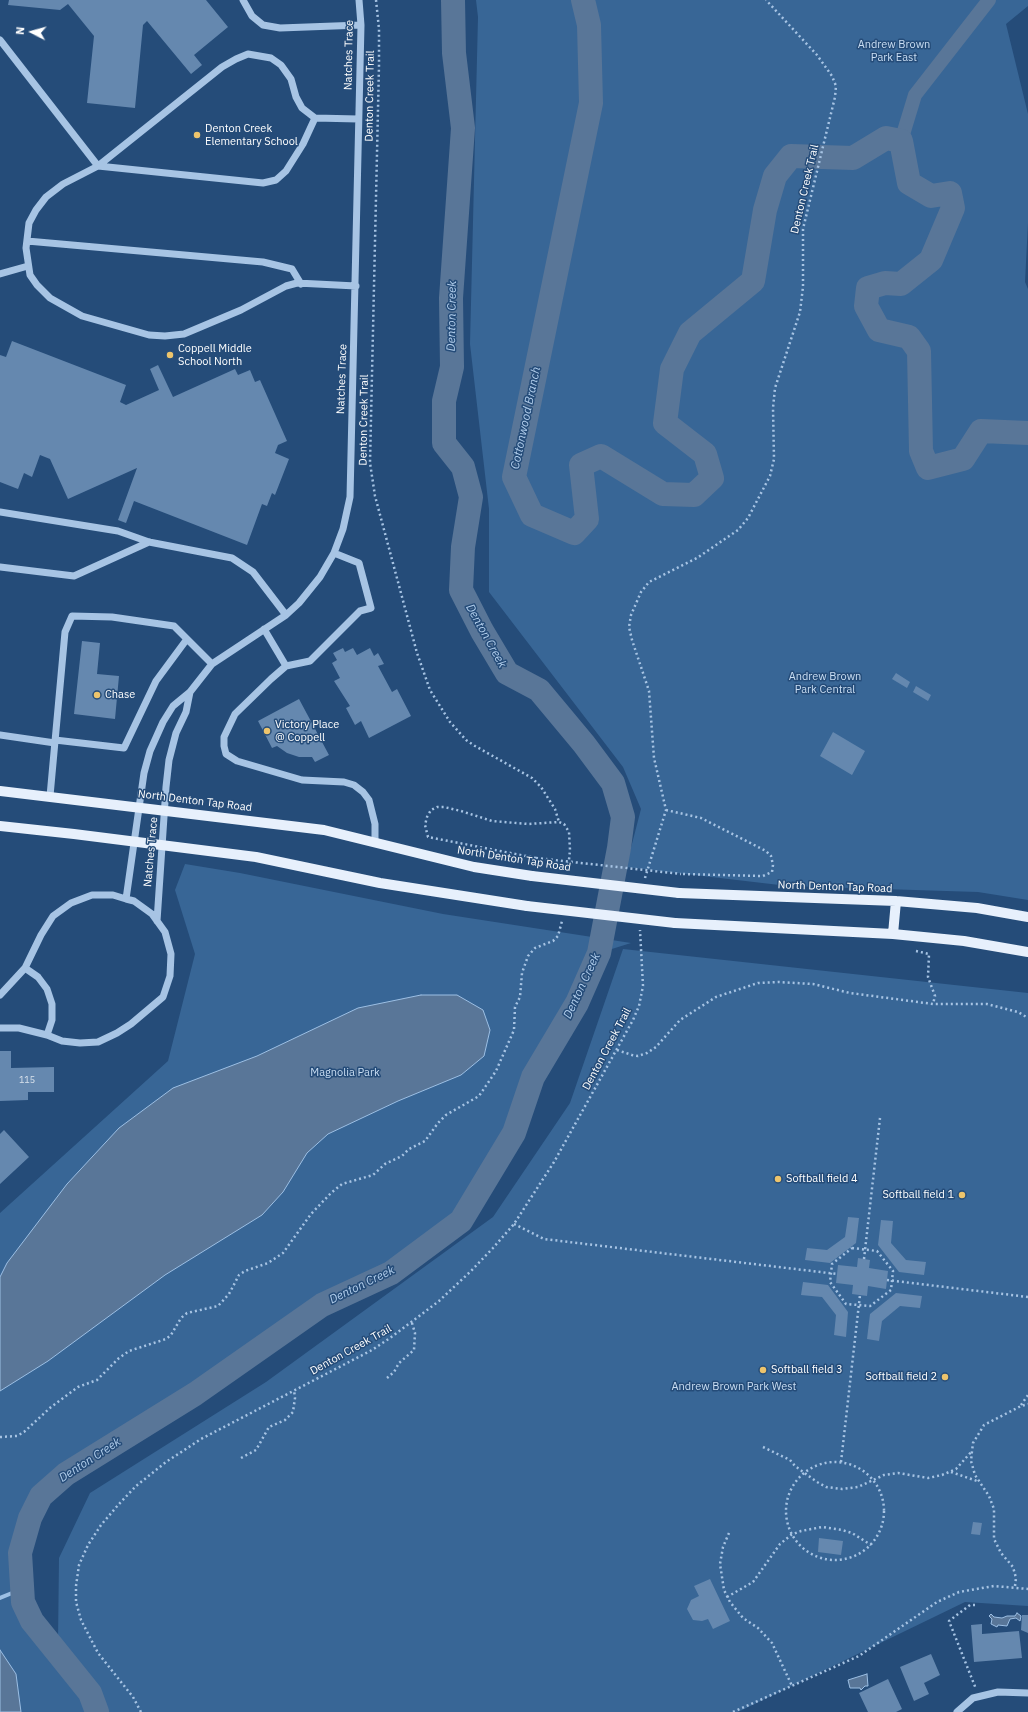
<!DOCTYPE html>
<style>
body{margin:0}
#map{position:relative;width:1028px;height:1712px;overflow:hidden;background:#254c79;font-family:"IBM Plex Sans",sans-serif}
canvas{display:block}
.north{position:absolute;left:12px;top:12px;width:40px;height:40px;-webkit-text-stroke:3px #254c79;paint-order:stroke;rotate:276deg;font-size:11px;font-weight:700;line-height:16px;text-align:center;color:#fff}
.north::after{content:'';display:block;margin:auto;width:14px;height:18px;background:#fff;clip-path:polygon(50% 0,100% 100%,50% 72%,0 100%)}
</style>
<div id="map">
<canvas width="1028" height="1712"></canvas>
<div class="north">N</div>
</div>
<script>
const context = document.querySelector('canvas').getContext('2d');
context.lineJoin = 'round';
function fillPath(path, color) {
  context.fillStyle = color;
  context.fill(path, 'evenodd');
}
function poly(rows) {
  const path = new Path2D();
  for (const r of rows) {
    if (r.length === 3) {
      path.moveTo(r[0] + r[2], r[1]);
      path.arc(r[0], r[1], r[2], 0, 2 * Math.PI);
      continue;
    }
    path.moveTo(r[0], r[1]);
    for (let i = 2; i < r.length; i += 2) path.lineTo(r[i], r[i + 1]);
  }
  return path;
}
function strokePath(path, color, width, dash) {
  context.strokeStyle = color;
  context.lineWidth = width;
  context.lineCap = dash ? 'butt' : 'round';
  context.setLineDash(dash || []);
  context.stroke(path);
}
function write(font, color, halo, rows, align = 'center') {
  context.font = font + ' "IBM Plex Sans",sans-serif';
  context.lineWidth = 3;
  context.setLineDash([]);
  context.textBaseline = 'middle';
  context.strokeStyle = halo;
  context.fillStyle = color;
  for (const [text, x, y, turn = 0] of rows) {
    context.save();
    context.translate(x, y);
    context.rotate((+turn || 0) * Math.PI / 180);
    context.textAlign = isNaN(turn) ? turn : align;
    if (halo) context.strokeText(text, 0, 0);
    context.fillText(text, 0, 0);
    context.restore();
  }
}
fillPath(poly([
 [476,0,1028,0,1028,6,1006,24,1028,114,1028,223,1025,282,1028,289,1028,900,978,892,788,886,626,867,641,809,623,767,489,592,489,509,470,344,478,17],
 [185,864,240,873,443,914,631,943,599,953,577,1003,533,1077,514,1133,461,1221,391,1273,322,1305,195,1394,66,1474,41,1496,30,1518,20,1553,23,1602,32,1621,72,1670,58,1642,59,1558,90,1493,266,1382,493,1217,570,1103,623,949,1028,993,1028,1606,965,1602,738,1712,0,1712,0,1213,168,1061,195,954,175,890]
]), '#386696');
const water = poly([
 [421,995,457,995,483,1010,490,1030,484,1056,461,1075,398,1101,328,1134,307,1153,283,1192,262,1215,165,1275,48,1361,0,1391,0,1277,7,1263,67,1184,119,1128,173,1088,257,1056,358,1008,421,995],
 [1017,1613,1021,1616,1020,1621,1016,1618,1010,1619,1007,1626,998,1625,997,1627,991,1624,992,1619,989,1616,991,1614,994,1617,1002,1618,1007,1616,1015,1616,1017,1613],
 [0,1650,16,1674,21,1712,0,1712,0,1650],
 [867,1674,868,1686,865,1686,861,1690,860,1688,850,1688,848,1680,867,1674]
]);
fillPath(water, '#597698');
strokePath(water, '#9cbfe4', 1);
strokePath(poly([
 [0,1598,22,1589]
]), '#9cbfe4', 4);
strokePath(poly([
 [901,141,915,95,989,0]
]), '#597698', 14);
strokePath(poly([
 [583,0,589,25,591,103,514,477,532,515,574,533,587,519,581,465,601,456,663,494,694,495,712,478,705,454,665,423,672,369,690,333,753,281,765,210,775,176,791,156,853,158,886,138,901,141,909,183,931,196,950,193,953,208,931,260,901,284,885,283,868,288,866,306,879,330,909,337,919,351,921,451,928,468,963,459,981,431,1028,433],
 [97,1712,90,1693,32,1621,23,1602,20,1553,30,1518,41,1496,66,1474,195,1394,322,1305,391,1273,461,1221,514,1133,533,1077,577,1003,599,953,619,848,623,817,613,783,584,744,539,690,507,673,482,631,461,590,463,547,471,497,463,467,444,443,444,401,452,367,451,298,463,128,454,53,453,0]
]), '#597698', 24);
fillPath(poly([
 [9,0,206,0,228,27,194,55,202,65,191,74,147,21,143,25,135,108,87,103,94,36,68,4,60,10,8,5],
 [12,341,126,385,120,402,126,405,159,390,150,369,158,365,173,397,235,369,238,375,250,370,255,382,260,380,287,441,278,445,275,453,289,459,275,495,272,493,267,506,262,504,247,545,134,501,126,523,118,520,137,468,68,499,50,459,40,455,32,477,24,473,18,489,0,482,0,355,6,357],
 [82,641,100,643,97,674,119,676,115,719,74,714],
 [343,648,345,652,353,648,357,655,370,648,374,656,378,653,384,664,378,666,392,692,397,689,411,716,369,738,361,721,355,725,346,708,350,706,334,681,340,678,332,663,337,660,333,653],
 [896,673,910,682,907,688,892,679],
 [916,686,931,695,928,701,913,692],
 [299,699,329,755,315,762,312,757,299,757,287,753,277,746,272,748,258,721],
 [833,732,865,751,852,775,820,756],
 [0,1051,11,1051,11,1068,54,1067,54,1092,28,1092,28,1100,0,1101],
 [4,1130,29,1157,0,1184,0,1134],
 [848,1217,859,1218,856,1243,830,1263,805,1260,807,1248,827,1250,845,1237],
 [881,1220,893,1221,891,1243,906,1260,926,1262,924,1275,899,1272,878,1245],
 [858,1258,870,1260,869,1268,888,1271,886,1289,868,1286,867,1296,852,1294,853,1285,836,1283,838,1265,857,1267],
 [803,1282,828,1285,848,1312,846,1337,834,1335,836,1315,822,1297,801,1295],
 [896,1293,922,1296,920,1308,900,1306,882,1321,879,1341,867,1339,870,1314],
 [973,1522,982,1523,980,1535,971,1534],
 [819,1538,843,1541,841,1555,818,1552],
 [710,1579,730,1621,713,1629,708,1619,702,1621,693,1620,687,1609,691,1600,699,1596,694,1586],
 [1022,1615,1028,1615,1028,1633,1021,1630],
 [982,1624,982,1634,1019,1631,1022,1658,974,1662,971,1625],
 [931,1654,940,1675,924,1683,929,1694,914,1701,900,1667],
 [888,1679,902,1709,896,1712,868,1712,859,1693]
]), '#6588af');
strokePath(poly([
 [376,0,379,29,379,65,370,463,375,496,417,653,430,690,450,722,466,740,475,746,532,778,541,787,555,809,559,822],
 [666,810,701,818,766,851,771,856,773,865,772,872,763,876,681,874],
 [536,858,428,837,425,825,427,817,431,810,437,807,444,807,461,811,492,821,528,824,559,822,564,824,569,832,570,850,568,870],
 [645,878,666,810,654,758,649,691,632,640,629,627,631,615,641,592,649,582,697,558,738,530,748,518,770,476,774,459,773,408,775,388,800,312,803,287,803,229,835,97,836,86,832,76,817,55,766,0],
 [916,951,929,954,928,977,935,996,933,1004],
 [617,1050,632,1055,638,1056,647,1053,656,1047,680,1020,716,997,758,983,778,982,813,984,850,993,933,1004,987,1004,1018,1012,1028,1018],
 [514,1224,544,1239,837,1274],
 [852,1248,877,1251,893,1271,891,1290,870,1306,846,1304,830,1282,832,1264,852,1248],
 [864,1259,880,1118],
 [887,1280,1028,1297],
 [387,1378,394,1372,399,1363,414,1350,415,1333,412,1323],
 [1021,1405,1028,1395],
 [0,1437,17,1436,24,1432,51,1407,78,1387,97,1380,119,1358,129,1351,166,1339,171,1335,181,1318,187,1313,218,1306,229,1294,239,1275,245,1271,268,1263,283,1253,311,1214,331,1193,342,1184,373,1175,385,1164,402,1156,409,1149,425,1141,438,1123,446,1115,479,1096,496,1071,514,1030,515,1007,520,997,522,973,528,956,535,948,553,941,558,936,562,921],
 [763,1447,790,1460,795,1466,817,1482,826,1487,842,1489,858,1487,884,1475,898,1473,928,1478,942,1475,956,1469,972,1451],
 [241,1458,256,1450,269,1427,285,1420,293,1412,295,1398,294,1390],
 [835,1511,49],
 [841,1462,860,1295],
 [951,1472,977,1481],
 [729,1533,723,1547,720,1564,724,1590,730,1602,743,1618,758,1628,772,1643,792,1686],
 [1015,1586,1016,1578,1013,1567,1001,1553,994,1539,994,1509,989,1496,975,1475,971,1461,972,1451,973,1443,984,1425,1021,1406,1028,1404],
 [727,1597,753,1582,780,1544,791,1535,801,1531,822,1527,842,1530,852,1533,871,1545],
 [975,1605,970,1605,949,1621,976,1689],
 [141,1712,133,1697,98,1653,81,1620,76,1602,76,1586,79,1565,88,1545,101,1525,119,1504,136,1486,166,1462,201,1439,372,1350,390,1338,439,1301,471,1271,493,1248,514,1224,554,1162,633,1020,639,1006,643,986,640,930],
 [733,1712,859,1656,937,1602,959,1592,994,1586,1028,1589]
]), '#a7c4e4', 2.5, [2, 3]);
strokePath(poly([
 [243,0,252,16,263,25,280,28,361,25],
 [0,40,98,166,263,183,276,180,286,171,303,144,315,118,302,108,296,97,291,79,281,65,271,58,248,54,236,59,222,67,98,166,63,184,46,197,36,210,29,223,26,248,30,275,37,285,50,298,82,316,149,335,165,336,184,334,241,310,286,286,297,283,356,286],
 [315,118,358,119],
 [27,241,263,262,292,269,301,284],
 [0,274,28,266],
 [0,512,118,531,149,542,232,558,253,572,286,615],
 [334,553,359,563,371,608,360,611,310,661,286,666,271,679,235,714,224,737,224,746,226,754,237,761,302,780,344,782,354,785,363,792,369,800,375,824,375,843],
 [0,567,74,576,149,542],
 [264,629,286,666],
 [0,735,55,743],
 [55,740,124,748,156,681,187,639],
 [50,796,65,632,72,616,112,617,174,626,212,664],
 [126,899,144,773,150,751,163,722,173,706,190,692,212,664,286,615,299,603,320,577,334,553,343,529,350,497,361,25,359,0],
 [157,921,166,787,169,760,176,733,186,712,190,692],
 [25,968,38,977,47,989,52,1004,52,1020,47,1035],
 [0,995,25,968,41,935,53,916,71,903,92,895,113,895,126,899,134,901,152,914,165,932,171,954,170,976,163,997,131,1024,117,1033,98,1042,80,1043,62,1041,47,1035,19,1028,0,1028],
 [957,1712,973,1698,998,1692,1028,1693]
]), '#a7c4e4', 7);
strokePath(poly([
 [0,791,324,830,474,867,532,876],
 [0,826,74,834,256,857,380,883,527,906],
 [679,893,896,901,977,908,1028,917],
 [675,923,893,934,964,941,1028,952],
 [893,934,896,901]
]), '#e7f0fc', 10);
strokePath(poly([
 [536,858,681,874]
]), '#a7c4e4', 2.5, [2, 3]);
strokePath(poly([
 [532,876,679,893],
 [527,906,675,923]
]), '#e7f0fc', 10);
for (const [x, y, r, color] of [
 [197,135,4,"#edc46c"],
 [170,355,4,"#edc46c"],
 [97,695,4,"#edc46c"],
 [267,731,4,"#edc46c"],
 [778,1179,4,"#edc46c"],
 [962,1195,4,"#edc46c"],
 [763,1370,4,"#edc46c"],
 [945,1377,4,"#edc46c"]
]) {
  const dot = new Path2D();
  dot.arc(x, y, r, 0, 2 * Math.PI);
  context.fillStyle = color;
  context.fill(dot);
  strokePath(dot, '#254c79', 1.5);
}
write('9px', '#d8e1eb', null, [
 ["115",27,1080]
]);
write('11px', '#cadef3', '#254c79', [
 ["Andrew Brown",894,45],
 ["Park East",894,58],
 ["Andrew Brown",825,677],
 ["Park Central",825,690],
 ["Magnolia Park",345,1073],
 ["Andrew Brown Park West",734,1387]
]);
write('11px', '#fff', '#254c79', [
 ["Natches Trace",349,55,-89],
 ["Denton Creek Trail",370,96,-89],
 ["Denton Creek Trail",805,189,-77],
 ["Natches Trace",342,379,-88],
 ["Denton Creek Trail",364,420,-89],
 ["North Denton Tap Road",195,801,7],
 ["Natches Trace",151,852,-85],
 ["North Denton Tap Road",514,859,9],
 ["North Denton Tap Road",835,887,2],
 ["Denton Creek Trail",607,1049,-62],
 ["Denton Creek Trail",351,1350,-29]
]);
write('11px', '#fff', '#254c79', [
 ["Denton Creek",205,129],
 ["Elementary School",205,142],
 ["Coppell Middle",178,349],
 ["School North",178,362],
 ["Chase",105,695],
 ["Victory Place",275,725],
 ["@ Coppell",275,738],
 ["Softball field 4",786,1179],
 ["Softball field 1",954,1195,"right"],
 ["Softball field 3",771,1370],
 ["Softball field 2",937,1377,"right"]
], 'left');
write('italic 12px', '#b2ceec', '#254c79', [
 ["Denton Creek",452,316,-89],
 ["Cottonwood Branch",526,418,-78],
 ["Denton Creek",486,636,61],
 ["Denton Creek",582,986,-65],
 ["Denton Creek",362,1285,-26],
 ["Denton Creek",90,1460,-33]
]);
</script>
